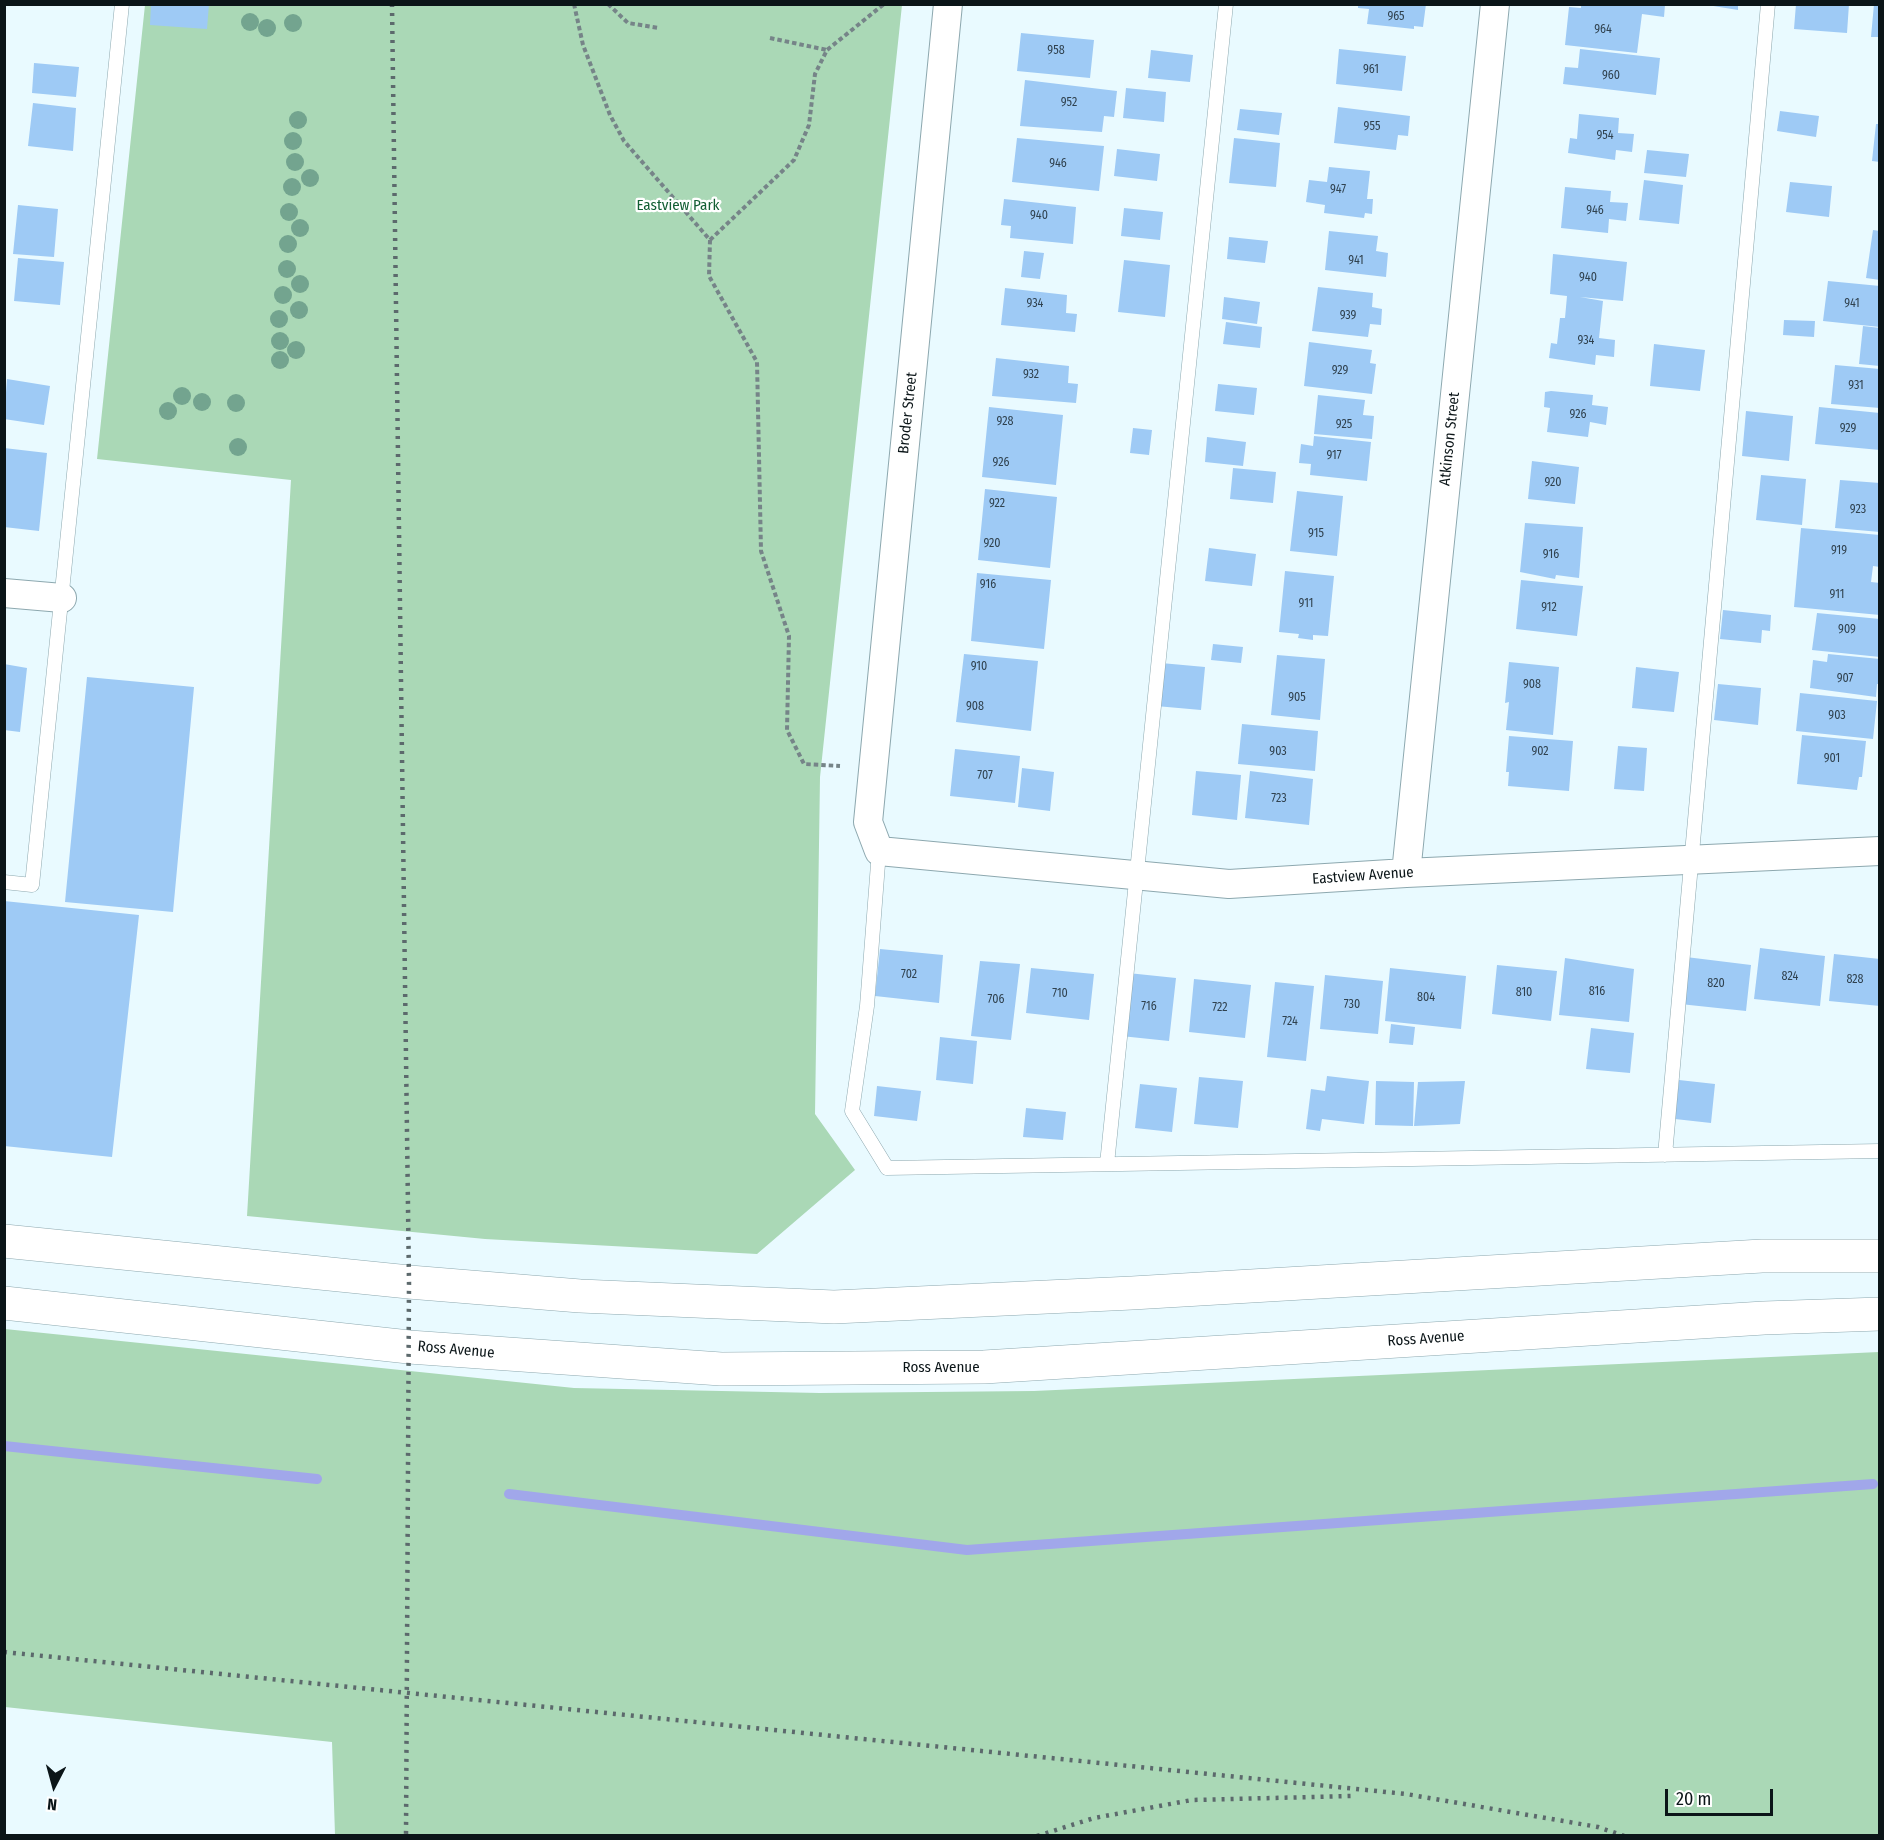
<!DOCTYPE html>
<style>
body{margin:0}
#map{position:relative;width:1884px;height:1840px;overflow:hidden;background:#e9faff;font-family:"Fira Sans Condensed",sans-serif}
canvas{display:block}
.frame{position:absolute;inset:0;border:6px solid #0b1518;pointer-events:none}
.north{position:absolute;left:24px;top:1756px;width:60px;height:60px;-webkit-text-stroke:4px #fff;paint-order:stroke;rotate:186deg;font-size:16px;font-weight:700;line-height:24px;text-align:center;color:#0b1518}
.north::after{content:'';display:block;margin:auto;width:21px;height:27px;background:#0b1518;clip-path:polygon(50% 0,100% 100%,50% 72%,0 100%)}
.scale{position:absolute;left:1665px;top:1789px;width:108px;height:27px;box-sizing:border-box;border:3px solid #0b1518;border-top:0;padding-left:8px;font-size:18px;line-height:21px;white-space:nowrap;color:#0b1518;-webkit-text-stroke:4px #fff;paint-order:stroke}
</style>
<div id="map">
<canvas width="1884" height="1840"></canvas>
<div class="frame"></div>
<div class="north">N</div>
<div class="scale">20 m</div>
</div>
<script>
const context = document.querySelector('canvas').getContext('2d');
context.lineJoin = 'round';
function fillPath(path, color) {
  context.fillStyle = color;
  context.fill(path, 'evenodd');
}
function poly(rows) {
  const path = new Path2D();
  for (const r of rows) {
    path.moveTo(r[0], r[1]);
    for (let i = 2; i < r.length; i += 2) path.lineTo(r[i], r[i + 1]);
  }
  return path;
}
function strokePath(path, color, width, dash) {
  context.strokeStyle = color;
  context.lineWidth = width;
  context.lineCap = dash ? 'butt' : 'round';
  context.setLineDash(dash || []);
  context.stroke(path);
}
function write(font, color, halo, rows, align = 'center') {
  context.font = font + ' "Fira Sans Condensed",sans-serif';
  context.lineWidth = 4.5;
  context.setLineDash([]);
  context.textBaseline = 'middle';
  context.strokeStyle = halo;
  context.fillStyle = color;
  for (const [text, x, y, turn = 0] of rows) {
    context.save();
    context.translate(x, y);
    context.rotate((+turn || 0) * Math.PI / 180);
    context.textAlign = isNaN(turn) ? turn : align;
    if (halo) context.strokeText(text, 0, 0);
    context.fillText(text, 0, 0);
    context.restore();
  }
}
fillPath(poly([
 [145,5,902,5,820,777,815,1114,855,1170,757,1254,485,1239,247,1216,291,480,97,459],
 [5,1329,574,1388,820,1393,1034,1391,1879,1352,1879,1835,335,1835,332,1742,5,1707]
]), '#aad8b6');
strokePath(poly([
 [4,1446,317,1479],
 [509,1494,967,1550,1873,1484]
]), '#a1a7ea', 10);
fillPath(poly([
 [151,4,209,4,207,29,150,25],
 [1358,4,1426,4,1423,27,1414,26,1414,29,1367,24,1369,9,1358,8],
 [1701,4,1738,4,1738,10],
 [1796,4,1849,4,1847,33,1794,29],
 [1874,4,1880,4,1880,37,1871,37],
 [1581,5,1665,5,1664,17,1642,14,1637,53,1565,45,1569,7,1581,8],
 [1021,33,1094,40,1090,78,1017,71],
 [1339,49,1406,56,1402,91,1336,84],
 [1580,49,1660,58,1656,95,1563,84,1565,67,1578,68],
 [1151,50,1193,55,1190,82,1148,78],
 [34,63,79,67,76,97,32,93],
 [1025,80,1117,91,1114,117,1104,116,1102,132,1020,126],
 [1126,88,1166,92,1164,122,1123,118],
 [33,103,76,108,73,151,28,146],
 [1338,107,1410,116,1408,136,1398,135,1396,150,1334,143],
 [1240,109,1282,113,1279,135,1237,130],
 [1780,111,1819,116,1816,137,1777,131],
 [1579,114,1619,118,1618,133,1634,134,1632,152,1616,150,1615,160,1568,153,1570,138,1577,139],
 [1876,124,1880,124,1880,162,1872,161],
 [1017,138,1104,146,1099,191,1012,182],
 [1234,138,1280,143,1276,187,1229,183],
 [1117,149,1160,154,1157,181,1114,176],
 [1647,150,1689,154,1686,177,1644,173],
 [1329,167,1370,171,1367,199,1373,199,1372,214,1365,213,1364,218,1324,213,1325,205,1306,202,1309,180,1327,182],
 [1644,180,1683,185,1679,224,1639,220],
 [1790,182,1832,186,1829,217,1786,212],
 [1565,187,1611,191,1610,202,1628,203,1626,221,1609,219,1608,233,1561,228],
 [1004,199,1076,207,1073,244,1010,238,1011,226,1001,225],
 [18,205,58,209,54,257,13,254],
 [1124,208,1163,212,1160,240,1121,236],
 [1873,230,1880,231,1880,280,1866,278],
 [1329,231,1378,236,1376,251,1388,253,1386,277,1325,270],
 [1229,237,1268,241,1265,263,1227,259],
 [1024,251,1044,253,1040,279,1021,277],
 [1553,254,1627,262,1623,301,1580,297,1603,301,1599,338,1615,340,1614,357,1596,355,1595,365,1549,358,1551,343,1557,344,1560,318,1565,318,1567,296,1550,294],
 [18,258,64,262,60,305,14,301],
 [1124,260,1170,265,1165,317,1118,312],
 [1828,281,1880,286,1880,327,1823,321],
 [1318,287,1373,293,1372,307,1382,309,1381,325,1370,324,1368,337,1312,331],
 [1005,288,1067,295,1066,313,1077,314,1075,332,1001,325],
 [1224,297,1260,302,1257,324,1222,319],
 [1784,320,1815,321,1814,337,1783,335],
 [1226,322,1262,327,1260,348,1223,344],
 [1863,326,1880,328,1880,366,1859,364],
 [1309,342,1372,350,1370,363,1376,364,1372,394,1304,386],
 [1654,344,1705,350,1700,391,1650,386],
 [996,358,1069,366,1068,383,1078,384,1076,403,992,396],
 [1835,365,1880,369,1880,408,1831,404],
 [7,379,50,386,44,425,4,419],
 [1218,384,1257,388,1254,415,1215,411],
 [1551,391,1593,395,1592,405,1608,407,1606,425,1590,422,1588,437,1547,432,1550,408,1544,407,1545,392],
 [1318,395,1365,400,1363,415,1374,416,1372,439,1314,434],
 [989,407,1063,415,1056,485,982,477],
 [1819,407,1880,413,1880,450,1815,444],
 [1746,411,1793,416,1789,461,1742,456],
 [1133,428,1152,430,1149,455,1130,453],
 [1314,436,1371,442,1367,481,1310,475,1311,464,1299,463,1301,444,1313,446],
 [1207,437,1246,442,1243,466,1205,462],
 [4,448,47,453,39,531,4,527],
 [1532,461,1579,467,1575,504,1528,499],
 [1233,468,1276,472,1273,503,1230,499],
 [1761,475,1806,479,1802,525,1756,520],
 [1840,480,1880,483,1880,532,1835,528],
 [985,489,1057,497,1050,568,978,560],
 [1297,491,1343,496,1337,556,1290,551],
 [1525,523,1583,527,1579,578,1556,575,1555,579,1520,572],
 [1801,528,1880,535,1880,567,1873,566,1871,582,1880,583,1880,615,1794,607],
 [1209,548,1256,554,1252,586,1205,581],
 [1285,571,1334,576,1328,636,1313,635,1313,640,1298,638,1299,634,1279,632],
 [977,573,1051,580,1044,649,971,641],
 [1521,580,1583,586,1577,636,1516,629],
 [1723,610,1771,615,1770,631,1762,630,1761,643,1720,639],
 [1817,613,1880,619,1880,657,1812,650],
 [1213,644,1243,647,1241,663,1211,660],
 [964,654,1038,661,1031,731,956,722],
 [1828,654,1880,659,1880,684,1877,684,1876,697,1810,688,1813,660,1827,662],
 [1277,655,1325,659,1320,720,1271,715],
 [1509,662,1559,667,1553,735,1506,730,1509,702,1505,703],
 [1161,663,1205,667,1201,710,1156,706],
 [4,664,27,668,20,732,4,730],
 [1636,667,1679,672,1674,712,1632,708],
 [87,677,194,687,173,912,65,902],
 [1718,684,1761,688,1758,725,1714,720],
 [1800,693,1877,701,1873,739,1796,731],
 [1242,724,1318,731,1315,771,1238,764],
 [1802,735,1866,741,1862,777,1859,777,1857,790,1797,784],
 [1509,736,1573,741,1569,791,1508,786,1509,772,1506,772],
 [1618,746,1647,748,1644,791,1614,789],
 [955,749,1020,756,1015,803,950,796],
 [1022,768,1054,772,1050,811,1018,807],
 [1196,771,1241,775,1237,820,1192,815],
 [1250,771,1313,779,1309,825,1245,818],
 [4,901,139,915,112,1157,4,1146],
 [1760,948,1825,956,1820,1006,1754,999],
 [880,949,943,955,939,1003,875,996],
 [1834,954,1880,959,1880,1006,1829,1001],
 [1686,957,1751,965,1746,1011,1680,1004],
 [1565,958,1634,969,1629,1022,1559,1015],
 [980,961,1020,964,1011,1040,971,1036],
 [1497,965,1557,971,1551,1021,1492,1014],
 [1031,968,1094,974,1089,1020,1026,1013],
 [1390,968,1466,976,1461,1029,1385,1021],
 [1128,973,1176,978,1169,1041,1121,1036],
 [1325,975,1383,981,1378,1034,1320,1029],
 [1194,979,1251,985,1245,1038,1189,1032],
 [1275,982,1314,986,1306,1061,1267,1057],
 [1391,1024,1415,1027,1413,1045,1389,1043],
 [1591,1028,1634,1033,1630,1073,1586,1069],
 [940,1037,977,1041,973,1084,936,1080],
 [1327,1076,1369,1081,1364,1124,1322,1119,1320,1131,1306,1129,1311,1089,1325,1091],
 [1199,1077,1243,1081,1238,1128,1194,1124],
 [1679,1080,1715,1084,1711,1123,1675,1119],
 [1376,1081,1414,1082,1413,1126,1375,1125],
 [1465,1081,1460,1124,1414,1126,1418,1082],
 [1140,1084,1177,1088,1172,1132,1135,1128],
 [877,1086,921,1091,917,1121,874,1116],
 [1026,1108,1066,1112,1063,1140,1023,1137]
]), '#9ecaf5');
const service = poly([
 [879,851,867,1006,852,1111,887,1168,1880,1151],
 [4,882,32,885,122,4],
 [1665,1155,1768,4],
 [1107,1164,1226,4]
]);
const minor = poly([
 [948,4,868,822,879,851,1229,884,1406,873,1880,851],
 [4,593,62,598],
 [1406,873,1495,4]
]);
const secondary = poly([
 [4,1241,409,1282,580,1296,834,1307,1132,1293,1762,1256,1880,1256],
 [4,1303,409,1347,721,1369,984,1367,1764,1318,1880,1314]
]);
strokePath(service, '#8da8af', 15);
strokePath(minor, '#8da8af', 30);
strokePath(secondary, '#8da8af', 34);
strokePath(poly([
 [574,4,583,45,610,115,624,141,710,240,709,276,757,362,761,551,789,636,787,730,804,764,840,766],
 [608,4,628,23,659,28],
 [770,38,827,50],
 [710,240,794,160,809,125,815,74,827,50,884,4]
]), '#768488', 4, [4.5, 3]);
strokePath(service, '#fff', 14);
strokePath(minor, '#fff', 28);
strokePath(secondary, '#fff', 33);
strokePath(poly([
 [392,4,409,1282,406,1836],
 [4,1652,1406,1794,1598,1827,1624,1836],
 [1037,1836,1094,1818,1192,1800,1352,1796]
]), '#5c696c', 4.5, [3, 6]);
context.fillStyle = '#73a48f';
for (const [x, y] of [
 [250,22],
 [293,23],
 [267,28],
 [298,120],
 [293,141],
 [295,162],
 [310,178],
 [292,187],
 [289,212],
 [300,228],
 [288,244],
 [287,269],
 [300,284],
 [283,295],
 [299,310],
 [279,319],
 [280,341],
 [296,350],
 [280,360],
 [182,396],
 [202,402],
 [236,403],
 [168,411],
 [238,447]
]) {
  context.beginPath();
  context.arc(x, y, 9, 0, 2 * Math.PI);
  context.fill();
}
write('12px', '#30424f', null, [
 ["965",1396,17],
 ["964",1603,30],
 ["958",1056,51],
 ["961",1371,70],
 ["960",1611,76],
 ["952",1069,103],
 ["955",1372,127],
 ["954",1605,136],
 ["946",1058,164],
 ["947",1338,190],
 ["946",1595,211],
 ["940",1039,216],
 ["941",1356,261],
 ["940",1588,278],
 ["934",1035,304],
 ["941",1852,304],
 ["939",1348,316],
 ["934",1586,341],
 ["929",1340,371],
 ["932",1031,375],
 ["931",1856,386],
 ["926",1578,415],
 ["928",1005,422],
 ["925",1344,425],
 ["929",1848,429],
 ["917",1334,456],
 ["926",1001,463],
 ["920",1553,483],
 ["922",997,504],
 ["923",1858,510],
 ["915",1316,534],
 ["920",992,544],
 ["919",1839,551],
 ["916",1551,555],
 ["916",988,585],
 ["911",1837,595],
 ["911",1306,604],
 ["912",1549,608],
 ["909",1847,630],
 ["910",979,667],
 ["907",1845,679],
 ["908",1532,685],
 ["905",1297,698],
 ["908",975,707],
 ["903",1837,716],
 ["903",1278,752],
 ["902",1540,752],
 ["901",1832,759],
 ["707",985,776],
 ["723",1279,799],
 ["702",909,975],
 ["824",1790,977],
 ["828",1855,980],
 ["820",1716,984],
 ["816",1597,992],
 ["810",1524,993],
 ["710",1060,994],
 ["804",1426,998],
 ["706",996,1000],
 ["730",1352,1005],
 ["716",1149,1007],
 ["722",1220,1008],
 ["724",1290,1022]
]);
write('15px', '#125e33', '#fff', [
 ["Eastview Park",678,206]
]);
write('15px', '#0b1518', '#fff', [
 ["Broder Street",908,413,-84],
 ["Atkinson Street",1450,439,-84],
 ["Eastview Avenue",1363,876,-4],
 ["Ross Avenue",1426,1339,-4],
 ["Ross Avenue",456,1350,5],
 ["Ross Avenue",941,1368]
]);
</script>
